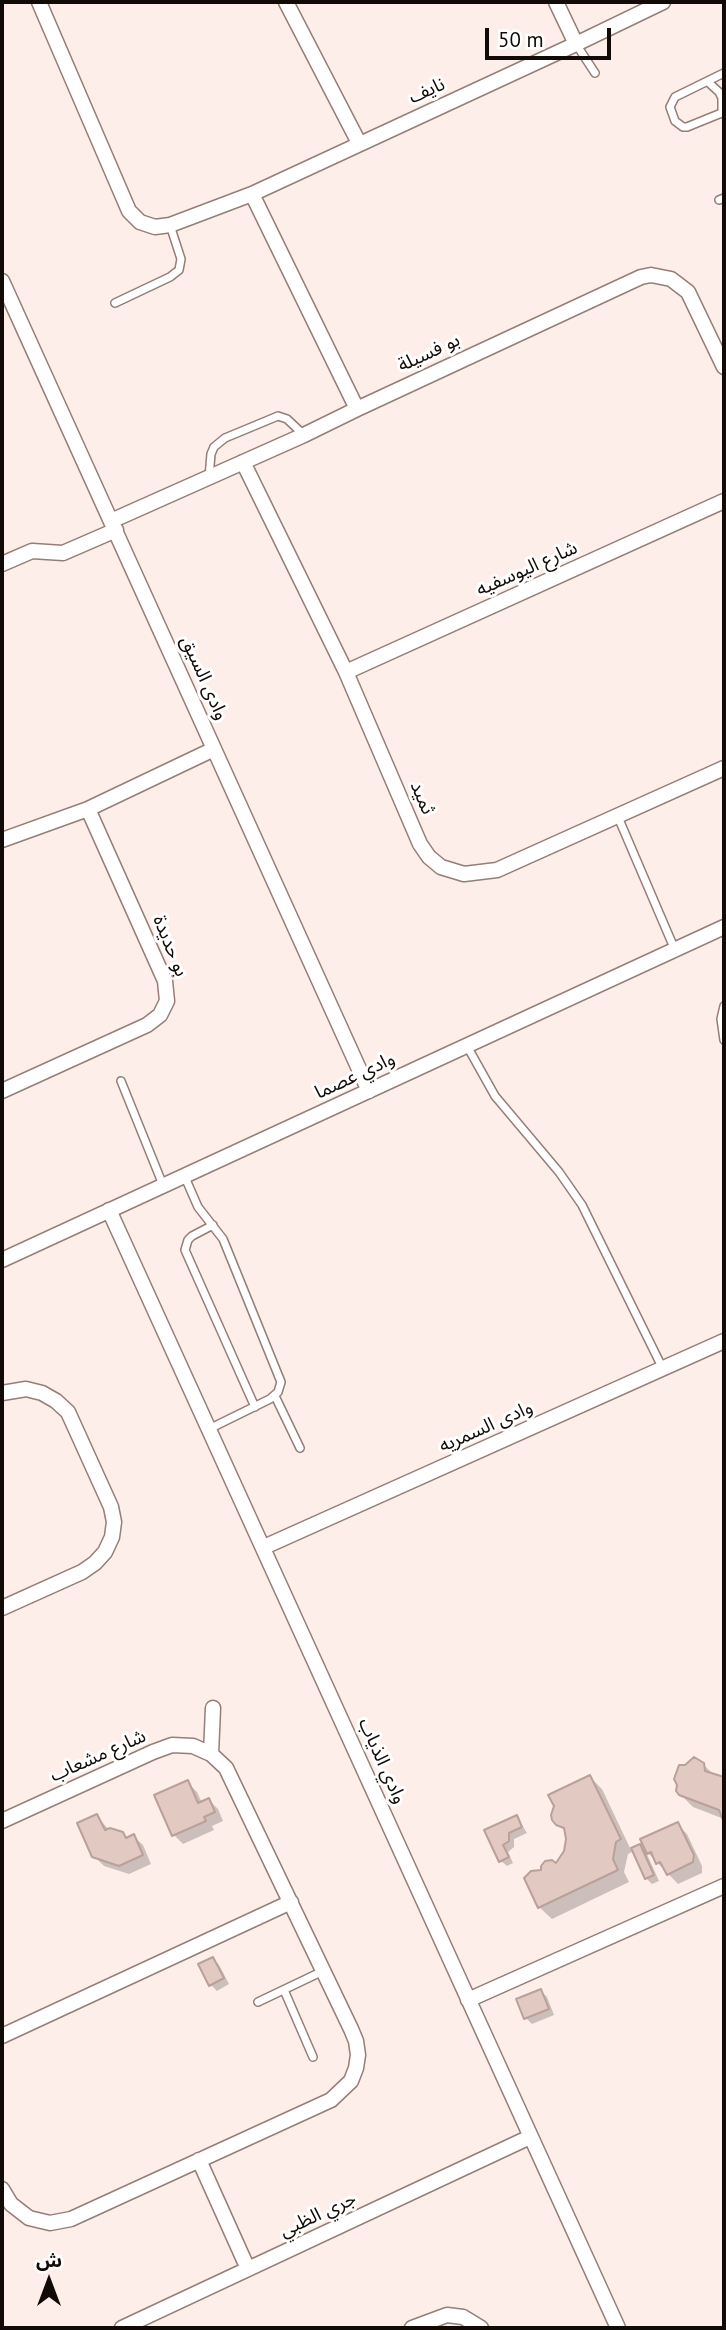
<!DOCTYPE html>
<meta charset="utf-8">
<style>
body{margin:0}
#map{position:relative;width:726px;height:2330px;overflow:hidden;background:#feeeea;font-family:"PT Sans","Noto Sans Arabic",sans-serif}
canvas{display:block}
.frame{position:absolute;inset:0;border:4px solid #110a07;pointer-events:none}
.north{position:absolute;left:14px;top:2246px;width:70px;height:70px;-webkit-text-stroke:5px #fff;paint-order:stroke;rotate:0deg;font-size:19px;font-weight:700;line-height:28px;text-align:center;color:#110a07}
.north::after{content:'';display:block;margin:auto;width:24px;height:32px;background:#110a07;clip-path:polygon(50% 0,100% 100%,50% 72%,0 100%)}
.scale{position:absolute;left:485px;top:28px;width:126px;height:32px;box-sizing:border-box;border:4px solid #110a07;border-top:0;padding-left:9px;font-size:21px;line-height:24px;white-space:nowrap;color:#110a07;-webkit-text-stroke:5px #fff;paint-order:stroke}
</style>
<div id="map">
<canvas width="726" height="2330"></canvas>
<div class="frame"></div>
<div class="north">ش</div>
<div class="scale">50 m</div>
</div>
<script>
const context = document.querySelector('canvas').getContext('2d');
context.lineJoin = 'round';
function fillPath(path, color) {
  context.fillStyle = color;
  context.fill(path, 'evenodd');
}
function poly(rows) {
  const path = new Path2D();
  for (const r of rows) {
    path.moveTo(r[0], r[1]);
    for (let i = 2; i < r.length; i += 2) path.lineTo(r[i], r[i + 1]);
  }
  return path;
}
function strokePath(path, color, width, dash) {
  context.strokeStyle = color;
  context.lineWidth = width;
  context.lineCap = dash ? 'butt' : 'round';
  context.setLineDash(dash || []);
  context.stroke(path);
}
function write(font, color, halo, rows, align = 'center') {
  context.font = font + ' "PT Sans","Noto Sans Arabic",sans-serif';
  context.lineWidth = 6;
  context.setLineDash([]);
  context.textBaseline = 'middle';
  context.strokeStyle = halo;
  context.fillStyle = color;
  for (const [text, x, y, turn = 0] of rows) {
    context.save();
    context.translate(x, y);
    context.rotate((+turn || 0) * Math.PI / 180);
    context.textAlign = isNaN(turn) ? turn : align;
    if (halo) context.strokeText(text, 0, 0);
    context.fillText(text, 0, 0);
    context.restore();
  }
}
fillPath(poly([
 [703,1764,716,1777,724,1779,724,1819,693,1807,680,1794],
 [590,1777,602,1789,631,1850,640,1846,646,1852,659,1881,652,1884,646,1878,634,1851,628,1854,624,1872,629,1882,552,1919,539,1907,543,1872,556,1866,566,1852,567,1833,557,1823],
 [187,1782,197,1792,202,1803,209,1800,218,1809,223,1821,212,1826,214,1830,183,1844,174,1835],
 [97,1816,109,1830,122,1833,128,1839,133,1836,143,1845,151,1864,129,1874,104,1866,94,1856],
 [517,1817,527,1833,514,1839,514,1847,508,1852,513,1863,507,1866,501,1861,487,1831],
 [677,1824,687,1834,702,1866,702,1873,678,1884,648,1853],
 [213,1959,219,1965,229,1984,217,1991,211,1985],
 [541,1991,547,1997,554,2015,532,2024,526,2018]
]), '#0003');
const building = poly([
 [694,1757,704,1763,705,1771,724,1777,724,1823,719,1810,679,1795,676,1791,677,1785,674,1779,679,1765,685,1765,694,1757],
 [590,1775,621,1839,616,1842,613,1859,618,1870,538,1908,524,1878,531,1871,541,1870,541,1866,545,1861,552,1860,556,1863,564,1851,566,1839,564,1828,556,1825,552,1820,551,1815,554,1806,548,1795,590,1775],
 [188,1780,198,1803,209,1798,215,1812,204,1817,206,1821,172,1836,154,1795,188,1780],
 [97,1814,105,1830,110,1828,123,1832,126,1838,134,1834,143,1855,119,1866,92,1857,77,1823,97,1814],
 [517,1815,522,1827,509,1833,509,1841,503,1845,509,1857,499,1862,484,1830,517,1815],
 [678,1822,694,1855,693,1862,667,1875,660,1862,656,1864,651,1852,647,1854,640,1839,678,1822],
 [640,1844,654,1875,645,1879,631,1848,640,1844],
 [213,1957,224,1978,209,1986,198,1964,213,1957],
 [541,1989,549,2009,524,2019,516,1999,541,1989]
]);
fillPath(building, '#e2c9c2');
strokePath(building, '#b9a19a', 2);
const service = poly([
 [576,44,595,73],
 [724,73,675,97,670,107,675,121,683,127,687,127,724,112],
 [708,82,719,92,722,98,722,113],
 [719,200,724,198],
 [115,303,170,277,179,270,181,259,170,225],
 [209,477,211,454,214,447,225,438,278,416,287,419,304,435],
 [618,817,675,950],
 [724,1006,721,1019,724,1040],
 [467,1046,495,1096,559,1172,582,1205,663,1369],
 [121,1081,163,1185],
 [184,1175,198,1207,223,1239,281,1382,278,1392,270,1399,209,1429],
 [213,1225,192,1236,188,1240,185,1250,255,1407],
 [275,1396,300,1448],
 [284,1990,313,2057],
 [258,2002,323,1971]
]);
const minor = poly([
 [39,2,129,211,140,222,155,227,170,225,252,194,576,44,663,2],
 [286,2,359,143],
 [556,2,576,44],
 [252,194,357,409],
 [2,281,369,1091],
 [243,462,346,672,420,844,429,857,441,867,464,874,497,870,724,768],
 [111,521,304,435,357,409,641,277,651,275,671,279,688,292,724,367],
 [2,564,32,551,63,553,116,530],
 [346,672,724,501],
 [2,840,88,809,214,749],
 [2,1091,147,1025,160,1015,167,1001,165,981,88,809],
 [109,1210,618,2328],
 [2,1260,724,927],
 [2,1393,26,1389,42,1393,56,1401,68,1412,111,1507,114,1522,112,1537,105,1552,95,1563,82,1572,2,1608],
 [264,1547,724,1341],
 [211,1754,213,1708],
 [2,1821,153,1752,172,1745,193,1746,211,1754,226,1768,351,2029,356,2041,358,2055,356,2068,351,2081,331,2100,71,2219,50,2223,29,2218,11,2204,2,2189],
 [468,2000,724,1886],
 [2,2036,291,1902],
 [199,2160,248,2269],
 [122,2328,530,2137],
 [412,2328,447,2315,463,2317,481,2328]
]);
strokePath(service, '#947e77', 10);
strokePath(minor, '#947e77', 17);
strokePath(service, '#fff', 7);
strokePath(minor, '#fff', 14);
write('19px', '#110a07', '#fff', [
 ["نايف",427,91,-24],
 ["بو فسيلة",429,353,-25],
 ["شارع اليوسفيه",527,569,-24],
 ["وادى السيق",204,678,66],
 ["ثميد",422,798,67],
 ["بو حديدة",170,946,68],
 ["وادي عصما",355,1076,-25],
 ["وادى السمريه",486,1427,-24],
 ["شارع مشعاب",98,1756,-24],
 ["وادي الذياب",382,1761,66],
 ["جري الظبي",318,2215,-25]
]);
</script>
